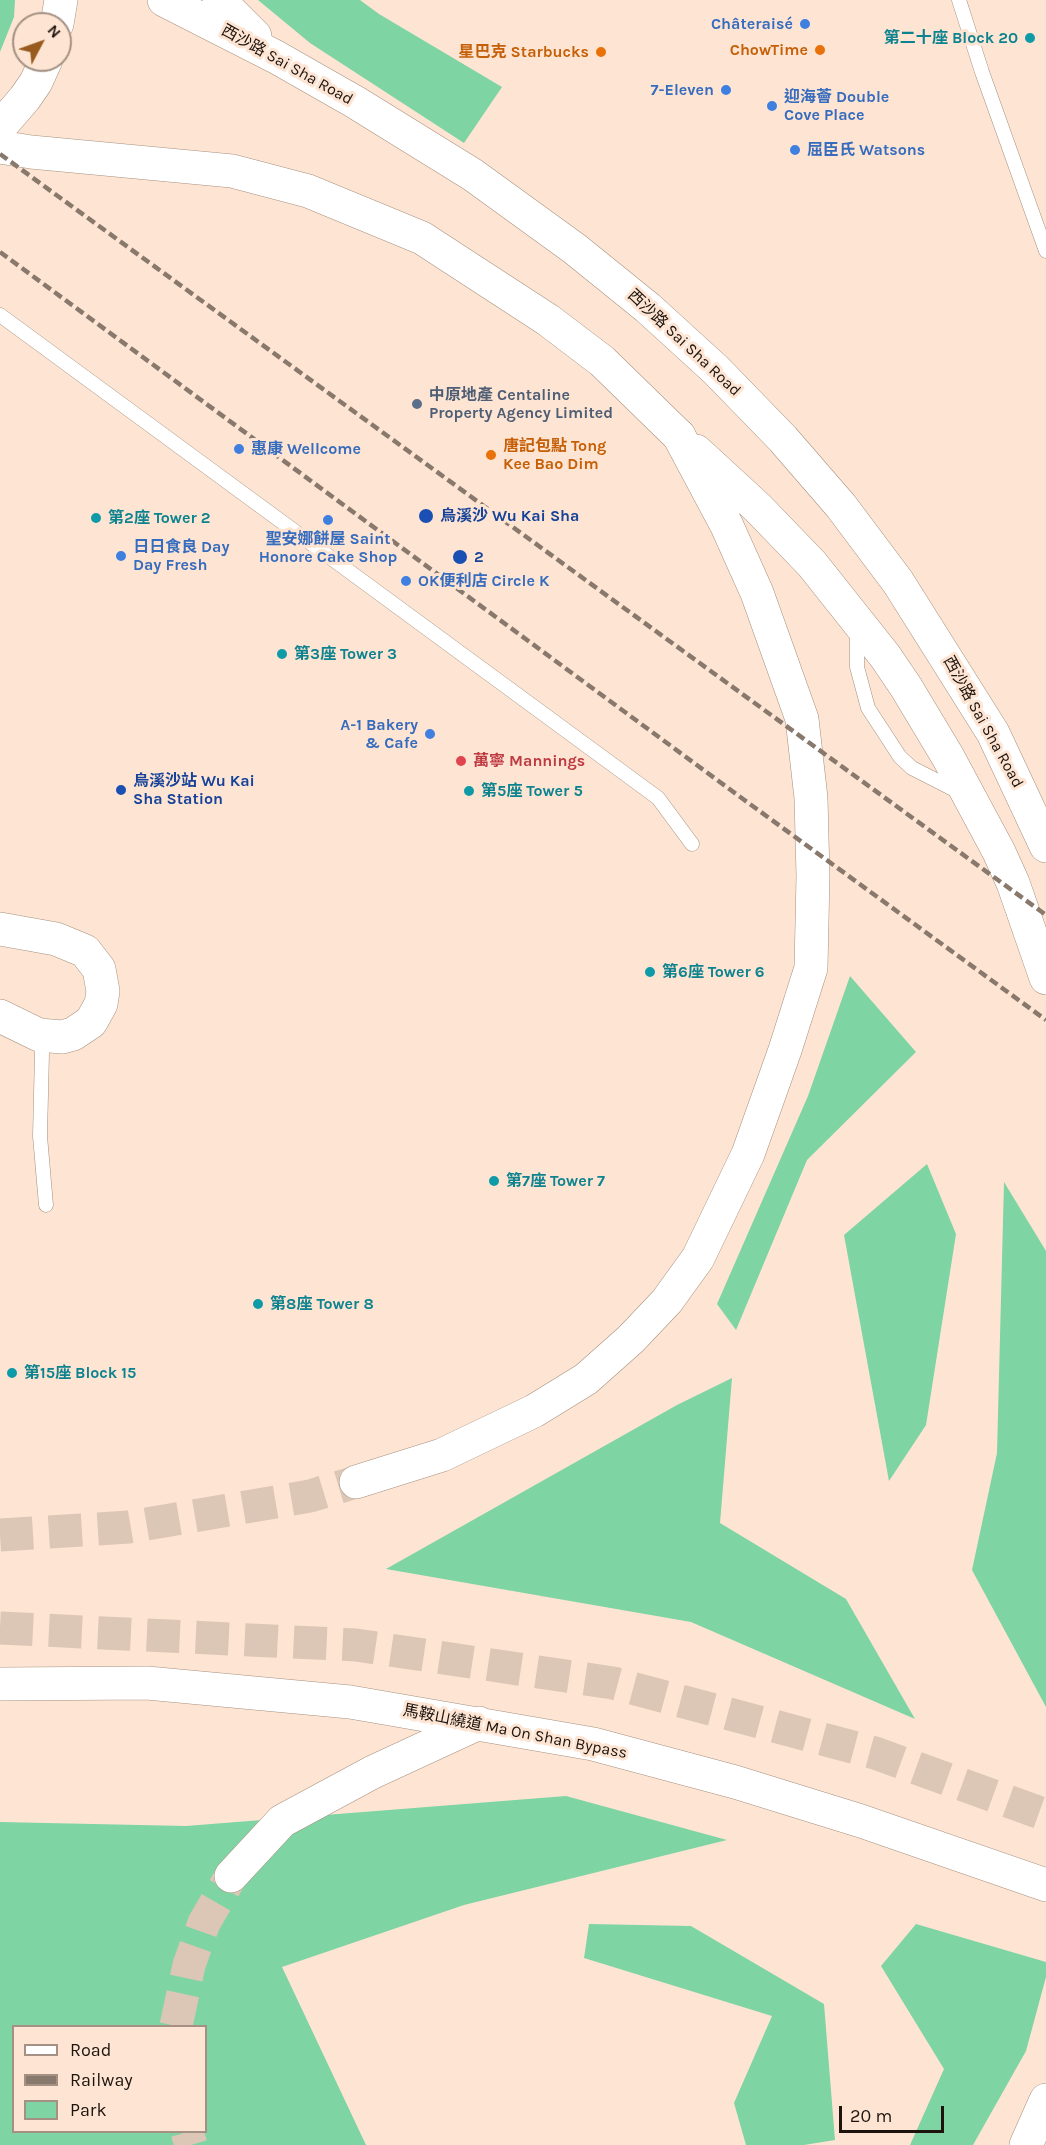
<!DOCTYPE html>
<meta charset="utf-8">
<style>
body{margin:0}
#map{position:relative;width:1046px;height:2145px;overflow:hidden;background:#fee5d3;font-family:Karla,sans-serif}
canvas{display:block}
.legend{position:absolute;left:12px;top:2025px;width:195px;height:108px;box-sizing:border-box;background:#fee5d3;border:2px solid #a49184;margin:0;padding:8px 10px;list-style:none;font-size:18px;color:#1d140e}
.legend li{display:flex;align-items:center;gap:12px;height:30px}
.legend b{width:30px;border:2px solid #a49184}
.north{position:absolute;left:12px;top:12px;width:60px;height:60px;box-sizing:border-box;background:#fee5d3;border:2px solid #a49184;border-radius:50%;rotate:49deg;font-size:16px;font-weight:700;line-height:24px;text-align:center;color:#1d140e}
.north::after{content:'';display:block;margin:auto;width:21px;height:27px;background:#985b1f;clip-path:polygon(50% 0,100% 100%,50% 72%,0 100%)}
.scale{position:absolute;left:839px;top:2106px;width:105px;height:27px;box-sizing:border-box;border:3px solid #1d140e;border-top:0;padding-left:8px;font-size:18px;line-height:21px;white-space:nowrap;color:#1d140e;-webkit-text-stroke:4px #fee5d3;paint-order:stroke}
</style>
<div id="map">
<canvas width="1046" height="2145"></canvas>
<ul class="legend">
<li><b style="height:8px;background:#fff"></b>Road</li>
<li><b style="height:8px;background:#89786c"></b>Railway</li>
<li><b style="height:16px;background:#7ed4a3"></b>Park</li>
</ul>
<div class="north">N</div>
<div class="scale">20 m</div>
</div>
<script>
const context = document.querySelector('canvas').getContext('2d');
context.lineJoin = 'round';
function fillPath(path, color) {
  context.fillStyle = color;
  context.fill(path, 'evenodd');
}
function poly(rows) {
  const path = new Path2D();
  for (const r of rows) {
    path.moveTo(r[0], r[1]);
    for (let i = 2; i < r.length; i += 2) path.lineTo(r[i], r[i + 1]);
  }
  return path;
}
function strokePath(path, color, width, dash) {
  context.strokeStyle = color;
  context.lineWidth = width;
  context.lineCap = dash ? 'butt' : 'round';
  context.setLineDash(dash || []);
  context.stroke(path);
}
function write(font, color, halo, rows, align = 'center') {
  context.font = font + ' Karla,"Noto Sans TC",sans-serif';
  context.lineWidth = 6;
  context.setLineDash([]);
  context.textBaseline = 'middle';
  context.strokeStyle = halo;
  context.fillStyle = color;
  for (const [text, x, y, turn = 0] of rows) {
    context.save();
    context.translate(x, y);
    context.rotate((+turn || 0) * Math.PI / 180);
    context.textAlign = isNaN(turn) ? turn : align;
    if (halo) context.strokeText(text, 0, 0);
    context.fillText(text, 0, 0);
    context.restore();
  }
}
fillPath(poly([
 [0,0,15,0,14,17,0,52],
 [258,0,360,0,379,14,502,87,464,143,310,43],
 [850,976,916,1052,807,1160,736,1330,717,1304,808,1096],
 [927,1164,956,1234,926,1425,889,1481,844,1235],
 [1004,1182,1046,1251,1046,1707,972,1570,997,1453],
 [732,1378,720,1523,846,1599,915,1719,691,1622,386,1569,677,1405],
 [566,1796,727,1840,464,1905,282,1967,366,2145,0,2145,0,1822,186,1826],
 [14,2026,206,2026,206,2132,14,2132],
 [589,1924,691,1926,824,2004,835,2140,804,2145,746,2145,734,2103,772,2016,584,1958],
 [916,1924,1046,1962,1046,1977,1026,2051,973,2145,910,2145,944,2069,881,1966]
]), '#7ed4a3');
strokePath(poly([
 [0,1535,129,1527,310,1496,356,1482],
 [0,1628,356,1645,613,1683,875,1753,1046,1815],
 [176,2026,189,1965,204,1923,231,1876],
 [187,2132,191,2145]
]), '#dcc6b5', 33, [33, 16]);
const lane = poly([
 [959,0,982,72,1046,251],
 [0,315,658,798,692,844],
 [857,631,857,667,868,708,900,757,912,768,961,793],
 [39,1035,42,1053,40,1136,46,1205]
]);
const secondary = poly([
 [164,0,276,57,355,102,473,175,575,249,648,308,716,370,783,439,841,506,898,582,993,733,1046,846],
 [219,0,255,36],
 [57,24,61,0],
 [0,127,25,98,36,82,46,60],
 [0,147,31,152,232,171,308,191,422,238,548,320,602,361,679,436],
 [0,929,56,939,85,951,99,969,103,991,101,1004,91,1022,73,1034,62,1037,39,1035,0,1016]
]);
const primary = poly([
 [696,451,758,508,812,564,885,656,906,687,948,757,999,852,1013,883,1046,978],
 [356,1482,442,1455,534,1411,586,1379,631,1339,667,1301,698,1258,748,1154,785,1050,811,968,813,876,811,798,802,719,757,593,727,526,679,436],
 [0,1684,147,1683,350,1702,593,1744,735,1782,861,1821,1046,1885],
 [231,1876,282,1821,373,1772,479,1723],
 [1026,2145,1046,2100]
]);
strokePath(lane, '#a6907f', 15);
strokePath(secondary, '#a6907f', 34);
strokePath(primary, '#a6907f', 34);
strokePath(lane, '#fff', 14);
strokePath(secondary, '#fff', 33);
strokePath(primary, '#fff', 33);
strokePath(poly([
 [0,154,1046,915],
 [0,252,743,799,1046,1020]
]), '#89786c', 4.5, [9, 4.5]);
for (const [x, y, r, color] of [
 [805,24,6,"#3f7fe0"],
 [1030,38,6,"#0f9aa8"],
 [820,50,6,"#e8710a"],
 [601,52,6,"#e8710a"],
 [726,90,6,"#3f7fe0"],
 [772,106,6,"#3f7fe0"],
 [795,150,6,"#3f7fe0"],
 [417,404,6,"#5c6f8a"],
 [239,449,6,"#3f7fe0"],
 [491,455,6,"#e8710a"],
 [426,516,8,"#1a4fb4"],
 [96,518,6,"#0f9aa8"],
 [328,520,6,"#3f7fe0"],
 [121,556,6,"#3f7fe0"],
 [460,557,8,"#1a4fb4"],
 [406,581,6,"#3f7fe0"],
 [282,654,6,"#0f9aa8"],
 [430,734,6,"#3f7fe0"],
 [461,761,6,"#e0444e"],
 [121,790,6,"#1a4fb4"],
 [469,791,6,"#0f9aa8"],
 [650,972,6,"#0f9aa8"],
 [494,1181,6,"#0f9aa8"],
 [258,1304,6,"#0f9aa8"],
 [12,1373,6,"#0f9aa8"]
]) {
  const dot = new Path2D();
  dot.arc(x, y, r, 0, 2 * Math.PI);
  context.fillStyle = color;
  context.fill(dot);
  strokePath(dot, '#fee5d3', 2);
}
write('bold 16px', '#366cbe', '#fee5d3', [
 ["Châteraisé",793,24,"right"],
 ["7-Eleven",714,90,"right"],
 ["迎海薈 Double",784,97],
 ["Cove Place",784,115],
 ["屈臣氏 Watsons",807,150],
 ["惠康 Wellcome",251,449],
 ["聖安娜餅屋 Saint",328,539,"center"],
 ["Honore Cake Shop",328,557,"center"],
 ["日日食良 Day",133,547],
 ["Day Fresh",133,565],
 ["OK便利店 Circle K",418,581],
 ["A-1 Bakery",418,725,"right"],
 ["& Cafe",418,743,"right"]
], 'left');
write('bold 16px', '#0d838f', '#fee5d3', [
 ["第二十座 Block 20",1018,38,"right"],
 ["第2座 Tower 2",108,518],
 ["第3座 Tower 3",294,654],
 ["第5座 Tower 5",481,791],
 ["第6座 Tower 6",662,972],
 ["第7座 Tower 7",506,1181],
 ["第8座 Tower 8",270,1304],
 ["第15座 Block 15",24,1373]
], 'left');
write('bold 16px', '#c56008', '#fee5d3', [
 ["ChowTime",808,50],
 ["星巴克 Starbucks",589,52],
 ["唐記包點 Tong",503,446,"left"],
 ["Kee Bao Dim",503,464,"left"]
], 'right');
write('16px', '#1d140e', '#fee5d3', [
 ["西沙路 Sai Sha Road",287,65,29],
 ["西沙路 Sai Sha Road",684,343,43],
 ["西沙路 Sai Sha Road",983,722,61],
 ["馬鞍山繞道 Ma On Shan Bypass",515,1732,11]
]);
write('bold 16px', '#4e5e75', '#fee5d3', [
 ["中原地產 Centaline",429,395],
 ["Property Agency Limited",429,413]
], 'left');
write('bold 16px', '#164399', '#fee5d3', [
 ["烏溪沙 Wu Kai Sha",440,516],
 ["2",474,557],
 ["烏溪沙站 Wu Kai",133,781],
 ["Sha Station",133,799]
], 'left');
write('bold 16px', '#be3a42', '#fee5d3', [
 ["萬寧 Mannings",473,761]
], 'left');
</script>
